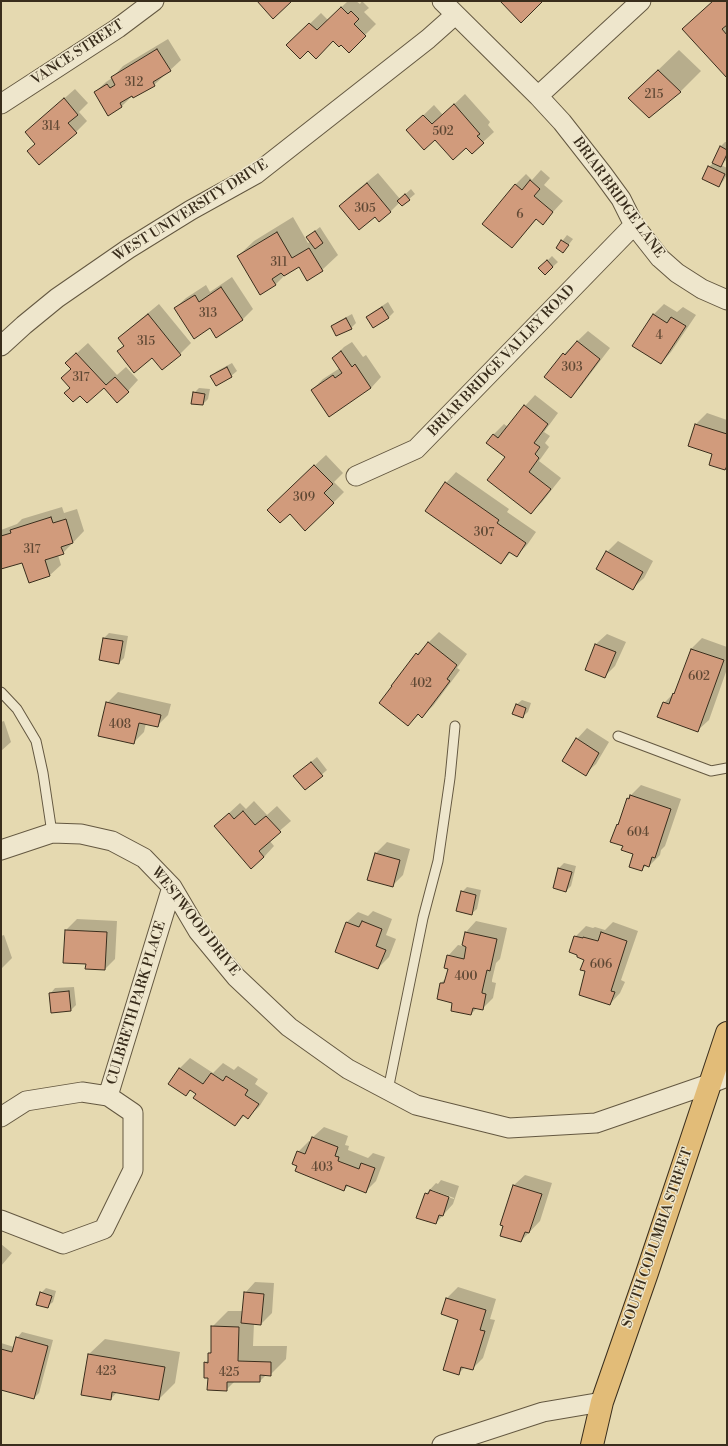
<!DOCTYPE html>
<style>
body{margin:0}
#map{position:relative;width:728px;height:1446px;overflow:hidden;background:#e5d9b0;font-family:"Libre Bodoni",serif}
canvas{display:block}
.frame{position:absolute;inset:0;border:2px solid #392d1c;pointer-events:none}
</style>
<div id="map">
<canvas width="728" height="1446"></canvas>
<div class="frame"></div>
</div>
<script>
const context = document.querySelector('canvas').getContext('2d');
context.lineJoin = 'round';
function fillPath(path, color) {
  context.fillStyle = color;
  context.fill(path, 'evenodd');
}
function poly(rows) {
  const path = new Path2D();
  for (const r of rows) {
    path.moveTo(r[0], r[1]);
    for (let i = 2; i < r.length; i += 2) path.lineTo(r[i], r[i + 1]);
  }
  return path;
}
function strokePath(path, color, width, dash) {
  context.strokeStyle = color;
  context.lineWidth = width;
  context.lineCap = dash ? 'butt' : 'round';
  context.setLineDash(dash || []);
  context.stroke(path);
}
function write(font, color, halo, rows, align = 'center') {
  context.font = font + ' "Libre Bodoni",serif';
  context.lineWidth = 3;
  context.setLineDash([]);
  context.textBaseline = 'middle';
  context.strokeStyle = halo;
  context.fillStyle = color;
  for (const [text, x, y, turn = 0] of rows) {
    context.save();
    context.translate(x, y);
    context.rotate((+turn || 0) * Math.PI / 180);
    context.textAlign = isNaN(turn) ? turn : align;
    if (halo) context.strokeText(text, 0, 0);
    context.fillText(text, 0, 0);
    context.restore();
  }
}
fillPath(poly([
 [348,1,356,1,360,4,362,1,369,8,364,12,376,24,349,51,341,44,333,40,308,49,288,45,321,13,328,20],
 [713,1,727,1,727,77],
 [168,39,181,60,154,85,134,97,133,95,122,106,108,114,95,92,106,82,112,78,123,66],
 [679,50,701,71,681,91,649,116,629,98],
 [75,89,88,103,79,112,87,121,76,132,36,144,26,132],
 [465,94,490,122,488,125,494,132,472,152,466,146,435,139,408,130,434,105,443,115],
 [725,142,727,142,727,159,721,165,727,168,727,174,724,180,719,186,709,167,714,162,720,147],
 [541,170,550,178,544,185,563,201,542,224,537,219,512,247,515,185,526,174,532,180],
 [378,173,400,199,411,189,415,194,402,205,400,202,390,212,375,216,340,206,351,195],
 [293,217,308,243,311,242,307,237,320,227,338,255,322,270,299,266,286,274,276,284,261,293,238,256,254,241],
 [567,235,573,239,563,252,557,248],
 [552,256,558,262,545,274,540,268],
 [232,277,253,309,242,320,211,326,175,308,186,298,206,285,210,292],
 [388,302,394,312,389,317,374,326,367,317,373,312],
 [159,304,191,343,180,354,162,368,152,357,118,351,124,345,119,338,130,328],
 [664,304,677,312,683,307,696,315,671,352,661,363,633,345,654,314],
 [352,314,356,323,351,328,332,327,337,322],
 [588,331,610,348,581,386,570,397,564,354],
 [352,342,363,357,366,355,381,377,371,388,312,390,323,379,340,368,333,358,344,347],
 [88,343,117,375,126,367,138,380,128,391,104,386,71,387,72,369,66,363],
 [232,363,237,371,231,376,211,376,217,371],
 [199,388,210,389,208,399,203,404,194,393],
 [535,395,558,413,544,432,550,436,545,443,549,447,539,461,561,478,542,502,531,513,506,457,493,435,504,424,508,427,525,406],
 [707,413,727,420,727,467,725,469,714,454,689,445,696,424],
 [326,455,343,473,334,482,344,492,333,503,279,499],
 [456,472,509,509,507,512,536,532,527,545,516,556,511,552,501,563,446,483],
 [62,507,64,513,77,509,84,531,63,553,58,555,61,565,50,575,29,582,23,561,1,568,1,530,17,524,22,519],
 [618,541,653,561,644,578,633,588,607,552],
 [439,632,467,654,457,668,460,670,433,706,422,716,419,714,408,724,417,654],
 [109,633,128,636,124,658,119,663,100,659,104,638],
 [607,634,626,642,615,666,604,677,586,670,596,644],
 [702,638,727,647,727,669,709,720,698,730,664,703,676,691,691,649],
 [118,692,171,704,168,715,157,726,146,723,144,732,133,743,107,703],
 [522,700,531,703,528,712,522,717,516,705],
 [4,721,11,742,1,751,1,722],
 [587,728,609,742,596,764,585,774,577,739],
 [317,757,327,770,305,789,300,771],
 [641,785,681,799,665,846,661,850,660,855,649,866,647,865,641,870,634,854,625,845,611,842,618,824,620,822,628,798],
 [254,801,267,815,277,806,291,821,269,840,274,846,264,857,215,826,240,803,246,809],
 [387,842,410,849,403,875,392,886,368,879,376,853],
 [564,863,576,866,571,886,566,891,554,888,559,868],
 [467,887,481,890,477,909,471,914,462,892],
 [373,911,392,919,386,935,396,939,389,957,378,968,336,952,347,922,358,912,368,916],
 [77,919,117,921,115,959,105,969,87,963,66,930],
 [476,921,507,928,500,959,496,963,492,980,492,982,496,983,493,998,482,1009,477,1008,471,1014,454,1002,441,983,446,978,449,968,448,956,458,945,463,946,466,932],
 [613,922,638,931,621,980,625,982,620,993,610,1004,587,971,585,959,575,937,586,926,593,928,595,927,605,930],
 [4,935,12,958,1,969,1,936],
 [74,987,76,1005,71,1010,50,994,55,988],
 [190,1058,213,1073,223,1063,234,1070,238,1066,258,1079,255,1084,268,1093,259,1107,248,1117,245,1115,235,1125,191,1089,186,1095,169,1084,180,1068],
 [324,1127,348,1136,345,1145,349,1146,348,1150,368,1158,373,1153,385,1157,376,1181,366,1191,349,1185,344,1190,298,1152,309,1141,311,1142,313,1137],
 [525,1175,552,1183,540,1221,521,1241,514,1185],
 [441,1180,459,1186,453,1204,436,1223,426,1194,436,1183,438,1184],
 [432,1190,454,1198,454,1199,432,1192],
 [1,1244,12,1253,1,1266],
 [255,1282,274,1283,272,1313,261,1324,254,1323,253,1346,287,1346,286,1359,270,1375,266,1375,260,1381,235,1381,226,1390,209,1377,205,1363,209,1359,209,1353,212,1351,212,1327,228,1311,243,1311,245,1293],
 [458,1287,496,1299,490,1319,495,1320,483,1358,472,1369,465,1367,458,1374,460,1319,442,1314,447,1298],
 [46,1288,56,1291,53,1302,47,1307,41,1293],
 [22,1332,53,1340,39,1393,34,1398,1,1389,1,1343,14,1347,17,1338],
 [105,1339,180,1352,175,1383,159,1399,117,1392,111,1399,89,1354]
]), '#0003');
const building = poly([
 [257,1,292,1,273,19,257,1],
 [500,1,543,1,521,23,500,1],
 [713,1,725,1,727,3,727,25,722,29,727,35,727,78,682,29,713,1],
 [341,7,348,14,351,11,359,19,354,24,366,36,349,53,341,45,339,47,333,41,316,59,308,51,300,59,286,45,309,23,317,30,341,7],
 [157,49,171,71,153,82,155,86,133,98,132,96,120,103,122,107,108,116,94,92,107,84,110,88,115,85,111,77,157,49],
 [658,70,681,92,649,118,628,98,658,70],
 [64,98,78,115,68,123,77,133,39,165,27,151,35,144,25,132,64,98],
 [454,104,480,134,477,136,484,143,472,154,466,148,453,160,435,140,424,150,406,130,423,115,432,124,454,104],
 [720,146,727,150,727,154,721,167,712,163,720,146],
 [708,166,725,174,719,187,702,179,708,166],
 [530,180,540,189,534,196,553,212,543,225,536,219,512,248,482,224,515,184,522,190,530,180],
 [367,183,391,212,379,222,375,217,359,230,339,206,367,183],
 [405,194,410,200,402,206,397,201,405,194],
 [315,231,323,243,315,249,306,237,315,231],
 [277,232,292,258,309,248,323,271,307,281,299,267,284,276,281,273,272,279,276,285,260,295,237,256,277,232],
 [561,240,569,245,563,253,556,248,561,240],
 [547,260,553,267,545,275,538,268,547,260],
 [221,287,243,320,216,338,210,328,194,339,174,308,195,295,199,302,221,287],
 [382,307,389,318,373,328,366,317,382,307],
 [148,314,181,355,162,370,152,358,134,373,117,351,124,346,118,338,148,314],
 [653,314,667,323,671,317,686,326,661,364,632,346,653,314],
 [346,318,352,329,336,336,331,326,346,318],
 [577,341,600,359,571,398,544,377,563,353,565,355,577,341],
 [341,351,352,367,355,364,371,388,329,417,311,390,333,375,335,378,342,373,332,358,341,351],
 [76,353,106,385,115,377,129,392,117,403,104,388,87,403,80,396,73,402,64,393,70,388,61,378,71,369,65,363,76,353],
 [227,367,232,377,216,386,210,376,227,367],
 [193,392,205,394,203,405,191,404,193,392],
 [524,405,548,424,534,443,540,447,535,454,539,458,529,472,551,489,531,514,487,480,505,457,486,443,493,434,498,438,524,405],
 [695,424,727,434,727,466,725,470,709,465,712,454,688,446,695,424],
 [314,465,333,484,324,493,334,503,305,531,290,514,280,523,267,510,314,465],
 [445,482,499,520,497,523,526,543,517,557,509,552,501,564,425,511,445,482],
 [51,517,53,523,66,519,73,543,61,547,64,554,45,560,50,576,29,583,22,563,1,569,1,536,11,533,10,530,51,517],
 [606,551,643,572,633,590,596,569,606,551],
 [103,638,123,641,119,664,99,660,103,638],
 [428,642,457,665,447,679,450,681,422,718,418,714,408,726,379,703,392,686,391,686,416,653,418,655,428,642],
 [595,644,616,652,605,678,585,670,595,644],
 [691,649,724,660,698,732,657,717,663,702,669,704,673,693,674,694,691,649],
 [106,702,161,715,158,727,139,723,134,744,98,736,106,702],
 [516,704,526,708,523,718,512,714,516,704],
 [576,738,599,753,586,776,562,761,576,738],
 [311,762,323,776,305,790,293,776,311,762],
 [630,795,671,809,655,858,652,857,649,867,644,865,642,871,629,867,633,854,621,850,623,846,610,842,617,824,618,825,627,798,629,799,630,795],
 [243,811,255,825,266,816,281,832,259,851,264,857,251,869,214,826,229,813,234,819,243,811],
 [375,853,400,860,393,887,367,880,375,853],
 [558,868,572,872,566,892,553,888,558,868],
 [461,891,476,895,472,915,456,911,461,891],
 [362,921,382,929,376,946,386,950,378,969,335,952,346,922,359,927,362,921],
 [65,930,107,932,105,970,85,969,86,964,63,963,65,930],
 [465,932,497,939,490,971,487,970,482,992,482,993,486,994,483,1010,473,1008,471,1015,451,1011,452,1003,437,999,440,983,444,983,448,969,444,968,447,955,464,959,466,947,462,945,465,932],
 [601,932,627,941,611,991,615,992,610,1005,579,995,585,971,580,970,584,960,577,957,577,955,569,952,574,936,583,938,583,937,598,941,601,932],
 [69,991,71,1011,51,1013,49,993,69,991],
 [179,1068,203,1084,211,1073,223,1081,226,1076,248,1090,245,1095,259,1104,248,1119,243,1115,235,1126,193,1098,196,1094,190,1090,186,1096,168,1084,179,1068],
 [312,1137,338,1147,335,1156,339,1157,338,1161,359,1169,361,1163,375,1168,366,1193,346,1185,344,1191,295,1171,297,1166,292,1164,297,1151,305,1154,312,1137],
 [513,1185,542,1194,529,1233,525,1232,521,1242,500,1236,503,1226,500,1225,513,1185],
 [430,1190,449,1197,443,1216,439,1215,436,1224,416,1218,425,1193,428,1194,430,1190],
 [40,1292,52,1296,48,1308,36,1305,40,1292],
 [244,1292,264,1294,261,1325,241,1323,244,1292],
 [446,1298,486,1310,480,1330,485,1331,473,1370,461,1367,459,1375,443,1370,458,1320,441,1314,446,1298],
 [211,1326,239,1327,238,1361,271,1362,271,1376,260,1375,260,1382,227,1382,227,1391,207,1390,208,1378,204,1378,204,1362,208,1363,208,1353,211,1353,211,1326],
 [16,1337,48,1346,34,1399,1,1390,1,1349,12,1352,16,1337],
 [88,1354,165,1367,159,1400,112,1392,111,1400,81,1395,88,1354]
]);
fillPath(building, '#d19b7c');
strokePath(building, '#392d1c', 1);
const lane = poly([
 [1,692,17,709,36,741,43,773,52,833],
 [618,736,711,771,727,768],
 [388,1090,423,918,438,861,450,778,455,726]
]);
const street = poly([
 [442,1,538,96,562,122,602,173,621,199,634,225,660,258,677,273,702,289,727,300],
 [538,96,641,1],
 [1,104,118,28,154,1],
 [1,346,24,325,57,298,128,249,191,210,256,174,428,39,455,15],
 [356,476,416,449,634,225],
 [1,850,52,833,81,834,112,841,144,858,172,887,198,931,236,977,289,1027,348,1069,416,1105,509,1128,596,1123,709,1084,727,1077],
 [108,1096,172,887],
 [1,1117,26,1101,82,1092,108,1096,133,1113,133,1170,104,1229,63,1244,1,1220],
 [442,1445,543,1412,602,1402]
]);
const primary = poly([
 [592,1445,602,1402,647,1273,727,1033]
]);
strokePath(lane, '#645841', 11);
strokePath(street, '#645841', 21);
strokePath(primary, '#392d1c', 24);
strokePath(lane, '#eee6cc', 9);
strokePath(street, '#eee6cc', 19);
strokePath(primary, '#e2bc78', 22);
write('12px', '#5f4834', null, [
 ["312",134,83],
 ["215",654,95],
 ["314",51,127],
 ["502",443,132],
 ["305",365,209],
 ["6",520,215],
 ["311",279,263],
 ["313",208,314],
 ["4",659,336],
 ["315",146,342],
 ["303",572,368],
 ["317",81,378],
 ["309",304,498],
 ["307",484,533],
 ["317",32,550],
 ["602",699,677],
 ["402",421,684],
 ["408",120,725],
 ["604",638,833],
 ["606",601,965],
 ["400",466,977],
 ["403",322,1168],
 ["423",106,1372],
 ["425",229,1373]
]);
write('14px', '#392d1c', '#eee6cc', [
 ["VANCE STREET",78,53,-33],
 ["BRIAR BRIDGE LANE",618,198,54],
 ["WEST UNIVERSITY DRIVE",191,211,-32],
 ["BRIAR BRIDGE VALLEY ROAD",502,361,-46],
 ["WESTWOOD DRIVE",195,922,52],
 ["CULBRETH PARK PLACE",137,1003,-73],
 ["SOUTH COLUMBIA STREET",658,1238,-71]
]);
</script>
